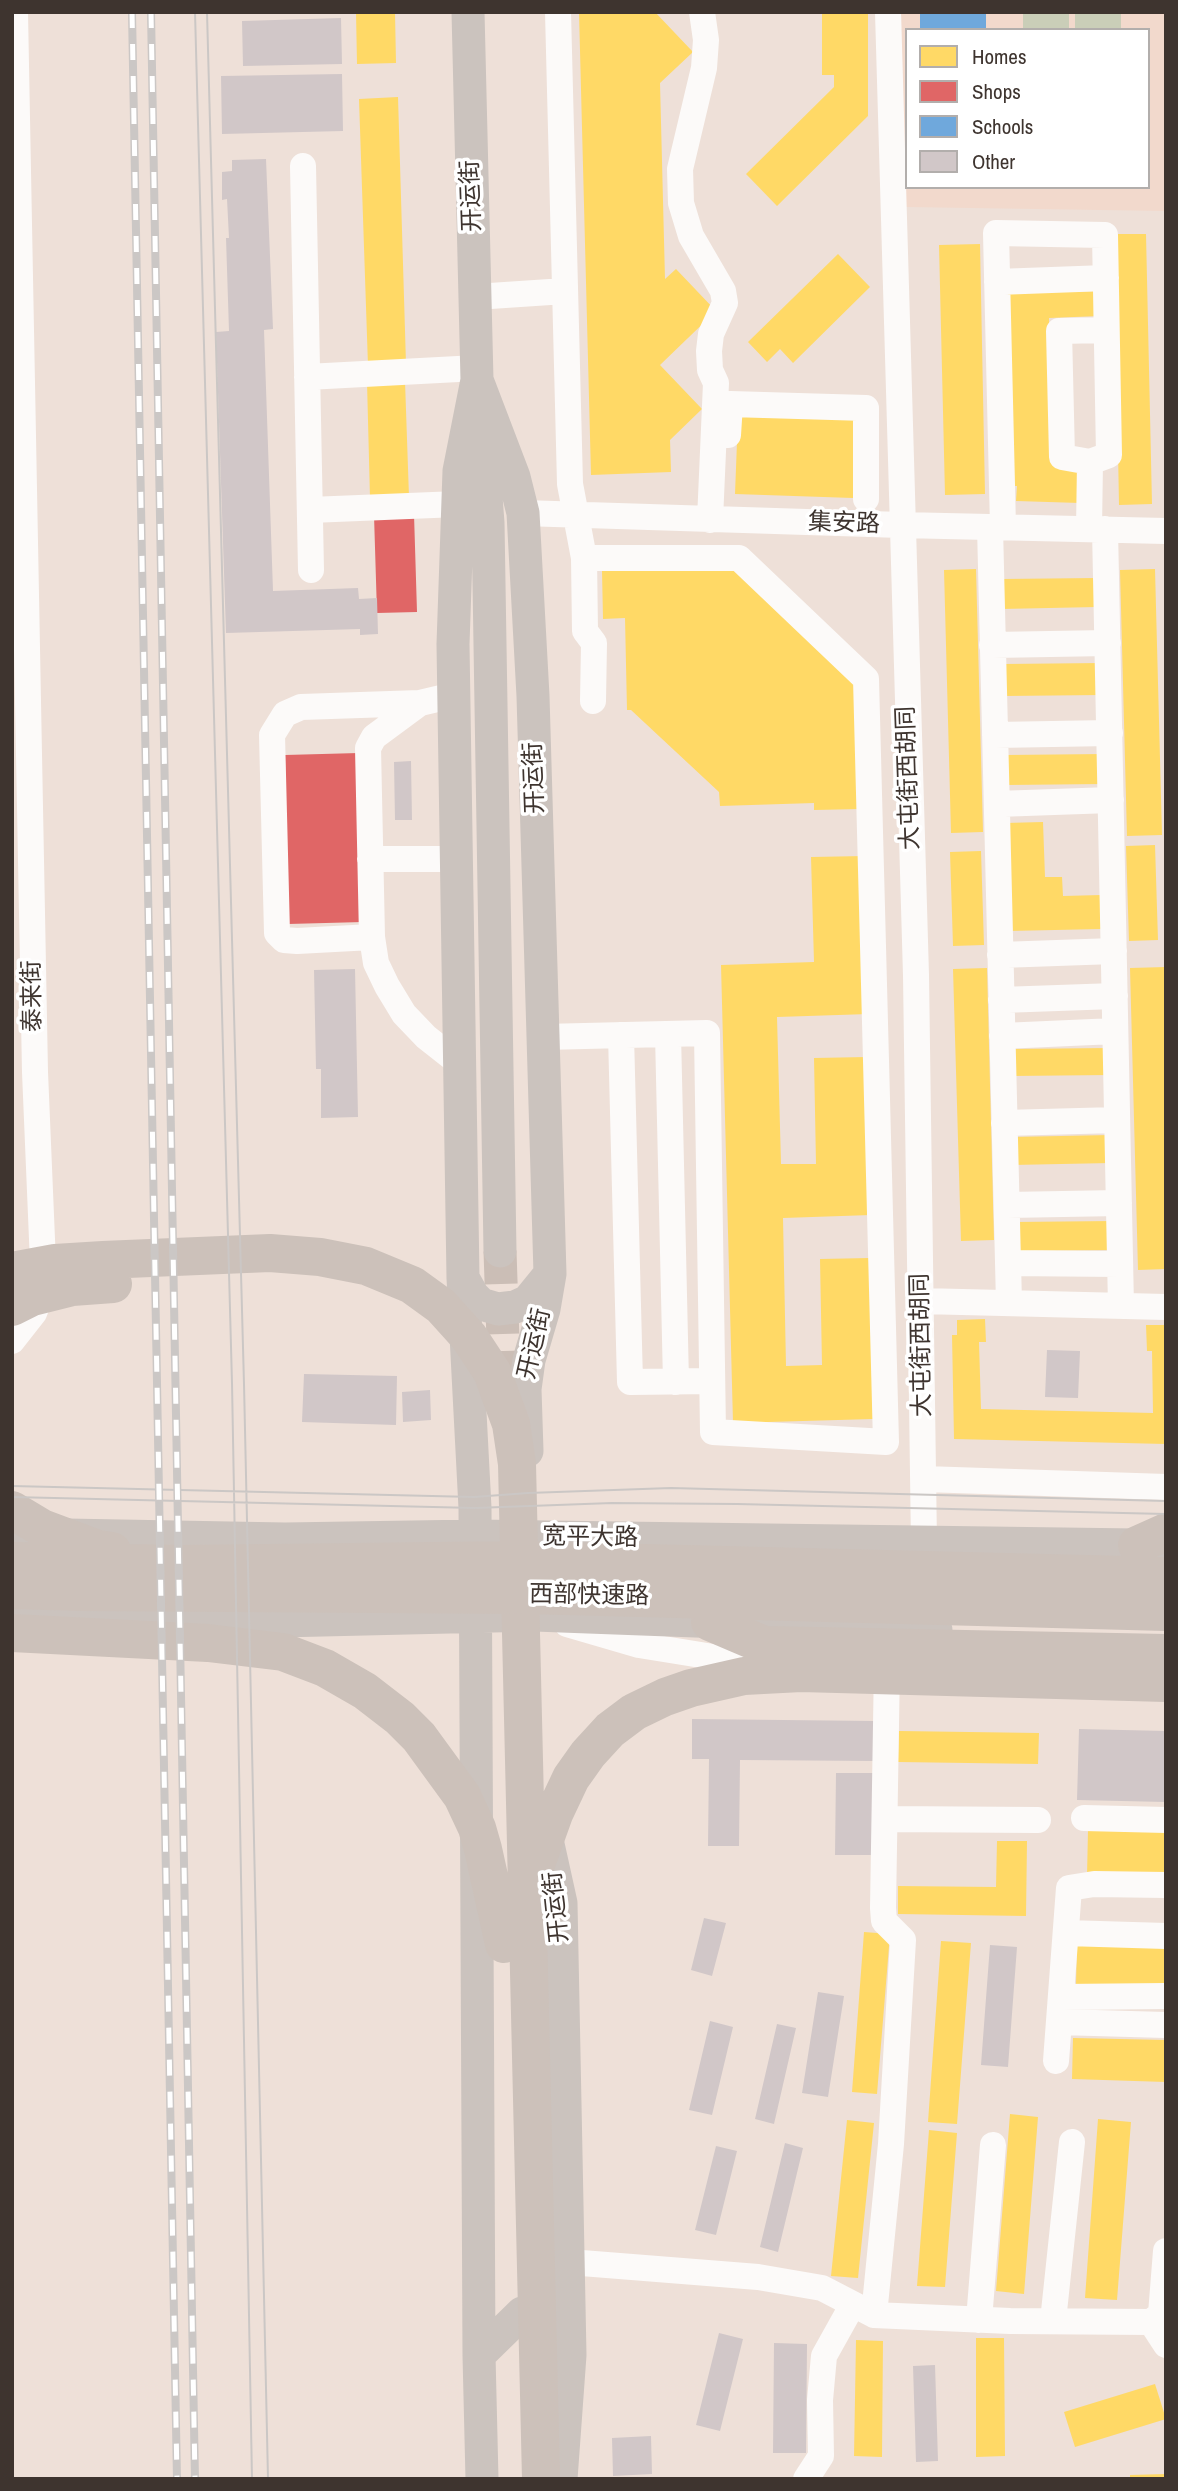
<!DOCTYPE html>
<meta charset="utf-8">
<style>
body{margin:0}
#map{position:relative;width:1178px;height:2491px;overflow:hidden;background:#eee0d8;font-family:"Archivo Narrow",sans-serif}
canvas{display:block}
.frame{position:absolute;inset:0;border:14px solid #3e342f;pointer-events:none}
.legend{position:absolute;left:905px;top:28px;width:245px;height:161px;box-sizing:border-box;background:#fff;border:2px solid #b2aeac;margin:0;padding:9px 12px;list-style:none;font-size:21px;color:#3e342f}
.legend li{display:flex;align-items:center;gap:14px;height:35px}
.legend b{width:35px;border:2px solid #b2aeac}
</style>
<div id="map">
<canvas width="1178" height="2491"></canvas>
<div class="frame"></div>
<ul class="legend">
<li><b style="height:19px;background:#ffd966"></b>Homes</li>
<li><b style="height:19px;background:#e06666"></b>Shops</li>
<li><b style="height:19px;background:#6fa8dc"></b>Schools</li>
<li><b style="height:19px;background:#d1c7c8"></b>Other</li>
</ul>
</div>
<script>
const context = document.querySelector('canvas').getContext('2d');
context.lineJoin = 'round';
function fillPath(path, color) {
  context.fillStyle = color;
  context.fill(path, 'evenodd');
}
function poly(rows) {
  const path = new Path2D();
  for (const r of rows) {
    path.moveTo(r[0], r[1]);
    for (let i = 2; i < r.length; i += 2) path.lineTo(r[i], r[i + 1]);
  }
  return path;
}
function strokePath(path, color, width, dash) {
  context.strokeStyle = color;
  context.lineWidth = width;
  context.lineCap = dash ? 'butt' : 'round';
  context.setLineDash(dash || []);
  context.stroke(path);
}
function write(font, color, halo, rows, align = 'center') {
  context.font = font + ' "Archivo Narrow","Noto Sans SC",sans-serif';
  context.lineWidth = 7;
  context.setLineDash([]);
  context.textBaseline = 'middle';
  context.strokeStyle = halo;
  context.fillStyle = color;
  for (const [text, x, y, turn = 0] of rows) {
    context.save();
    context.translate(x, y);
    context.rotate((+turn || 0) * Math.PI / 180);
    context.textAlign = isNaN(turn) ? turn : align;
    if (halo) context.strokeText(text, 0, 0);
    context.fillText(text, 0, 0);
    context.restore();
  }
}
fillPath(poly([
 [901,12,1166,12,1166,211,905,207],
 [907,30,1148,30,1148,187,907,187]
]), '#f2d9cc');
fillPath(poly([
 [1023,12,1069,12,1069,30,1023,30],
 [1075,12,1121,12,1121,30,1075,30]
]), '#caceb8');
fillPath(poly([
 [356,12,395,12,396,63,357,64],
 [579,12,655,12,693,52,660,83,665,279,676,269,716,311,660,365,702,409,670,440,671,472,591,475],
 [822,12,868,12,868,116,777,206,746,174,834,87,834,75,822,75],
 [398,97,406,364,368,366,359,99],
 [1114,234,1146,234,1152,504,1119,505],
 [980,244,985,494,945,495,939,245],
 [838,254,870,287,793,363,780,349,767,362,748,342],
 [1100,291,1100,316,1049,318,1053,466,1082,468,1080,503,1016,501,1017,486,1012,486,1008,293],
 [405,381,409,497,370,498,367,382],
 [738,416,856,420,853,498,735,494],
 [733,568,858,685,861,809,814,810,814,803,720,806,719,792,631,710,627,710,625,618,603,619,602,571],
 [976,569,983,832,951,833,944,570],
 [1155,569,1162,835,1127,836,1120,570],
 [1096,578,1097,607,1001,609,1001,579],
 [1102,663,1102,695,1004,696,1003,664],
 [1104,754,1104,784,1006,785,1005,755],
 [1043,822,1045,877,1062,877,1063,896,1101,895,1102,929,1008,931,1005,823],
 [1155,845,1158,940,1129,941,1126,846],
 [981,851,984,945,953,946,950,852],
 [865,856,869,1014,777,1017,781,1164,816,1164,814,1058,867,1057,871,1215,783,1218,786,1366,822,1365,820,1259,869,1258,873,1419,733,1423,721,965,814,962,811,857],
 [1166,967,1166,1269,1138,1270,1130,968],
 [987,968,994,1240,961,1241,953,969],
 [1110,1048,1110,1075,1011,1076,1011,1049],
 [1111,1135,1111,1163,1012,1165,1011,1137],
 [1114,1221,1114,1250,1014,1251,1014,1222],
 [985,1319,986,1342,979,1342,981,1409,1153,1413,1152,1351,1147,1351,1146,1325,1166,1325,1166,1444,954,1439,952,1335,957,1335,957,1320],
 [899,1731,1039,1733,1038,1764,898,1762],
 [1088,1830,1166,1831,1166,1878,1087,1876],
 [997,1841,1027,1841,1026,1916,898,1914,898,1886,996,1887],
 [864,1932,890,1934,877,2094,852,2092],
 [941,1941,971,1943,957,2124,928,2122],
 [1077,1943,1166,1945,1166,1987,1076,1985],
 [1073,2038,1166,2040,1166,2082,1072,2079],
 [1010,2114,1038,2117,1024,2294,996,2291],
 [1098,2119,1131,2122,1117,2300,1085,2298],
 [847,2120,874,2123,858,2278,831,2276],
 [929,2130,957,2133,945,2287,917,2286],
 [976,2338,1004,2338,1005,2456,976,2457],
 [856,2340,883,2341,882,2457,854,2456],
 [1155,2384,1166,2419,1075,2447,1064,2412],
 [1166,2474,1166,2479,1130,2479,1130,2475]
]), '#ffd966');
fillPath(poly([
 [414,514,417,612,377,613,374,515],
 [359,753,363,922,288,924,285,755]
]), '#e06666');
fillPath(poly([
 [920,12,986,12,986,30,920,30]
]), '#6fa8dc');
fillPath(poly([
 [341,18,342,64,243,66,242,21],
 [342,74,343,131,222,134,221,76],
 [266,159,273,329,264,330,273,591,358,588,359,599,377,598,378,634,360,635,360,629,226,633,216,332,229,331,226,238,229,238,227,199,222,200,222,172,232,171,232,160],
 [411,761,412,820,395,820,394,762],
 [355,969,358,1117,321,1118,321,1069,316,1069,314,970],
 [1047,1350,1080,1351,1078,1398,1045,1397],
 [304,1374,397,1376,396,1425,302,1422],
 [430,1390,431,1420,403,1422,402,1392],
 [692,1719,875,1721,875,1761,740,1760,739,1846,708,1846,709,1759,692,1759],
 [1079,1729,1166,1731,1166,1802,1077,1800],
 [836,1773,875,1773,874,1855,835,1855],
 [704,1918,726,1923,712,1976,691,1970],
 [990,1945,1017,1947,1008,2067,981,2065],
 [818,1992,844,1996,828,2097,802,2093],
 [710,2021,733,2027,712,2115,689,2110],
 [777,2024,796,2028,774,2124,755,2119],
 [785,2143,803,2148,778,2252,760,2247],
 [716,2146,737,2151,716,2235,695,2230],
 [719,2333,743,2339,720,2431,696,2425],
 [774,2343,807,2344,806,2453,773,2453],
 [935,2365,938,2461,916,2462,913,2366],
 [651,2436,652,2474,613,2476,612,2438]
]), '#d1c7c8');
strokePath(poly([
 [500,1251,505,1399]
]), '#cbbeb6', 33, [33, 17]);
strokePath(poly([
 [558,12,570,484,584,558,585,631,594,643,593,701],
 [702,12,706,40,704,68,680,169,681,203,691,236,723,291,725,303,711,334,709,351,710,370,716,383,710,520],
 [888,12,916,975,924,1544],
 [303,166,311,570],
 [997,282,1106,278],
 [475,297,565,291],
 [307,377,477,368],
 [728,435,730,404,866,408,866,499],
 [1090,462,1062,457,1059,331,1106,330],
 [310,510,458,504],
 [523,513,901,525,1166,531],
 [990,527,1009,1303],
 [1003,527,996,233,1105,235,1109,455,1090,462,1089,529],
 [1105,529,1121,1306],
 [992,645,1108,643],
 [420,703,374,737,368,748,372,937,376,963,387,986,404,1014,426,1037,459,1063],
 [995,735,1110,733],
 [997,804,1111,800],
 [370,859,456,859],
 [372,937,297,941,284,940,277,933,272,735,285,714,301,707,420,703,454,695],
 [1000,955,1114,951],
 [1001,1000,1115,996],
 [668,1034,676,1382],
 [621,1035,630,1382,712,1381],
 [1002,1036,1115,1031],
 [544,1037,707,1033,713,1432,886,1442,866,679,739,558,584,558],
 [1004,1123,1117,1120],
 [1007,1205,1119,1203],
 [1008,1263,1120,1264],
 [921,1301,1166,1307],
 [12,1341,34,1313,44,1287,35,1072,15,12],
 [924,1479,1166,1487],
 [567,1624,639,1645,738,1661,766,1661],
 [1084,1818,1166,1820],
 [885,1819,1038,1820],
 [1066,1933,1166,1936],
 [1061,1997,1166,1996],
 [1059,2022,1166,2025],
 [1056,2061,1069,1888,1094,1884,1166,1885],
 [569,2262,758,2277,822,2288,874,2315,1010,2321,1151,2322,1166,2345],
 [874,2315,891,2144,903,1940,884,1921,883,1908,887,1664],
 [979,2320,993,2145],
 [1053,2321,1072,2142],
 [1151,2322,1161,2314,1166,2251],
 [806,2479,821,2456,820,2400,824,2356,853,2304]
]), '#fcfaf9', 26);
strokePath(poly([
 [468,12,477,380,488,523,500,1251],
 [477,380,514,477,523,513,533,696,550,1274,544,1309,529,1360,525,1389,527,1451],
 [477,380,459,471,453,644,463,1278,475,1508,479,2355],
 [463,1278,473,1296,481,1304,498,1309,515,1307,528,1301,550,1274],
 [12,1534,285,1539,475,1536,1137,1545,1166,1557],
 [12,1614,280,1621,535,1615,936,1630],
 [544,1826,561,1903,570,2355],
 [554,2342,570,2355,561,2479],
 [482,2479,479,2355,522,2313]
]), '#cbc3be', 33);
strokePath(poly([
 [12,1271,55,1263,103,1260,270,1253,320,1257,366,1266,412,1285,441,1306,469,1337,492,1372,511,1424,517,1464,541,2479],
 [12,1307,32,1297,72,1287,113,1284],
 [12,1510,42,1528,98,1549,112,1551],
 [1137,1545,1166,1532],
 [12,1561,183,1564,523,1560,1166,1576],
 [12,1590,83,1592,527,1595,1166,1612],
 [710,1622,764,1645,1166,1653],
 [12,1633,208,1643,283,1652,325,1668,365,1691,400,1718,419,1737,462,1796,477,1828,483,1849,504,1944],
 [535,1867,554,1814,571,1778,588,1754,610,1730,634,1712,665,1697,691,1688,744,1676,801,1673,1166,1683]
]), '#ccc1ba', 38);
strokePath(poly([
 [195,12,232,1383,252,2479],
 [207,12,244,1384,268,2479],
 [12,1486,474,1497,528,1493,671,1488,1166,1501],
 [12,1497,475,1508,612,1503,737,1504,1166,1514]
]), '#cbc7c5', 2);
const rail = poly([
 [132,12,177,2479],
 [151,12,195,2479]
]);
strokePath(rail, '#cbc7c5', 8);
strokePath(rail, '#fff', 5, [16]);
write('24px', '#3e342f', '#fff', [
 ["开运街",472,196,-92],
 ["集安路",844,524,2],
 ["开运街",535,778,-92],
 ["大屯街西胡同",909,778,-92],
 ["泰来街",33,996,-91],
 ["开运街",535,1344,-77],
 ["大屯街西胡同",922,1345,-91],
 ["宽平大路",590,1538,1],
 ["西部快速路",589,1596,1],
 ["开运街",557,1907,-96]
]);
</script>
